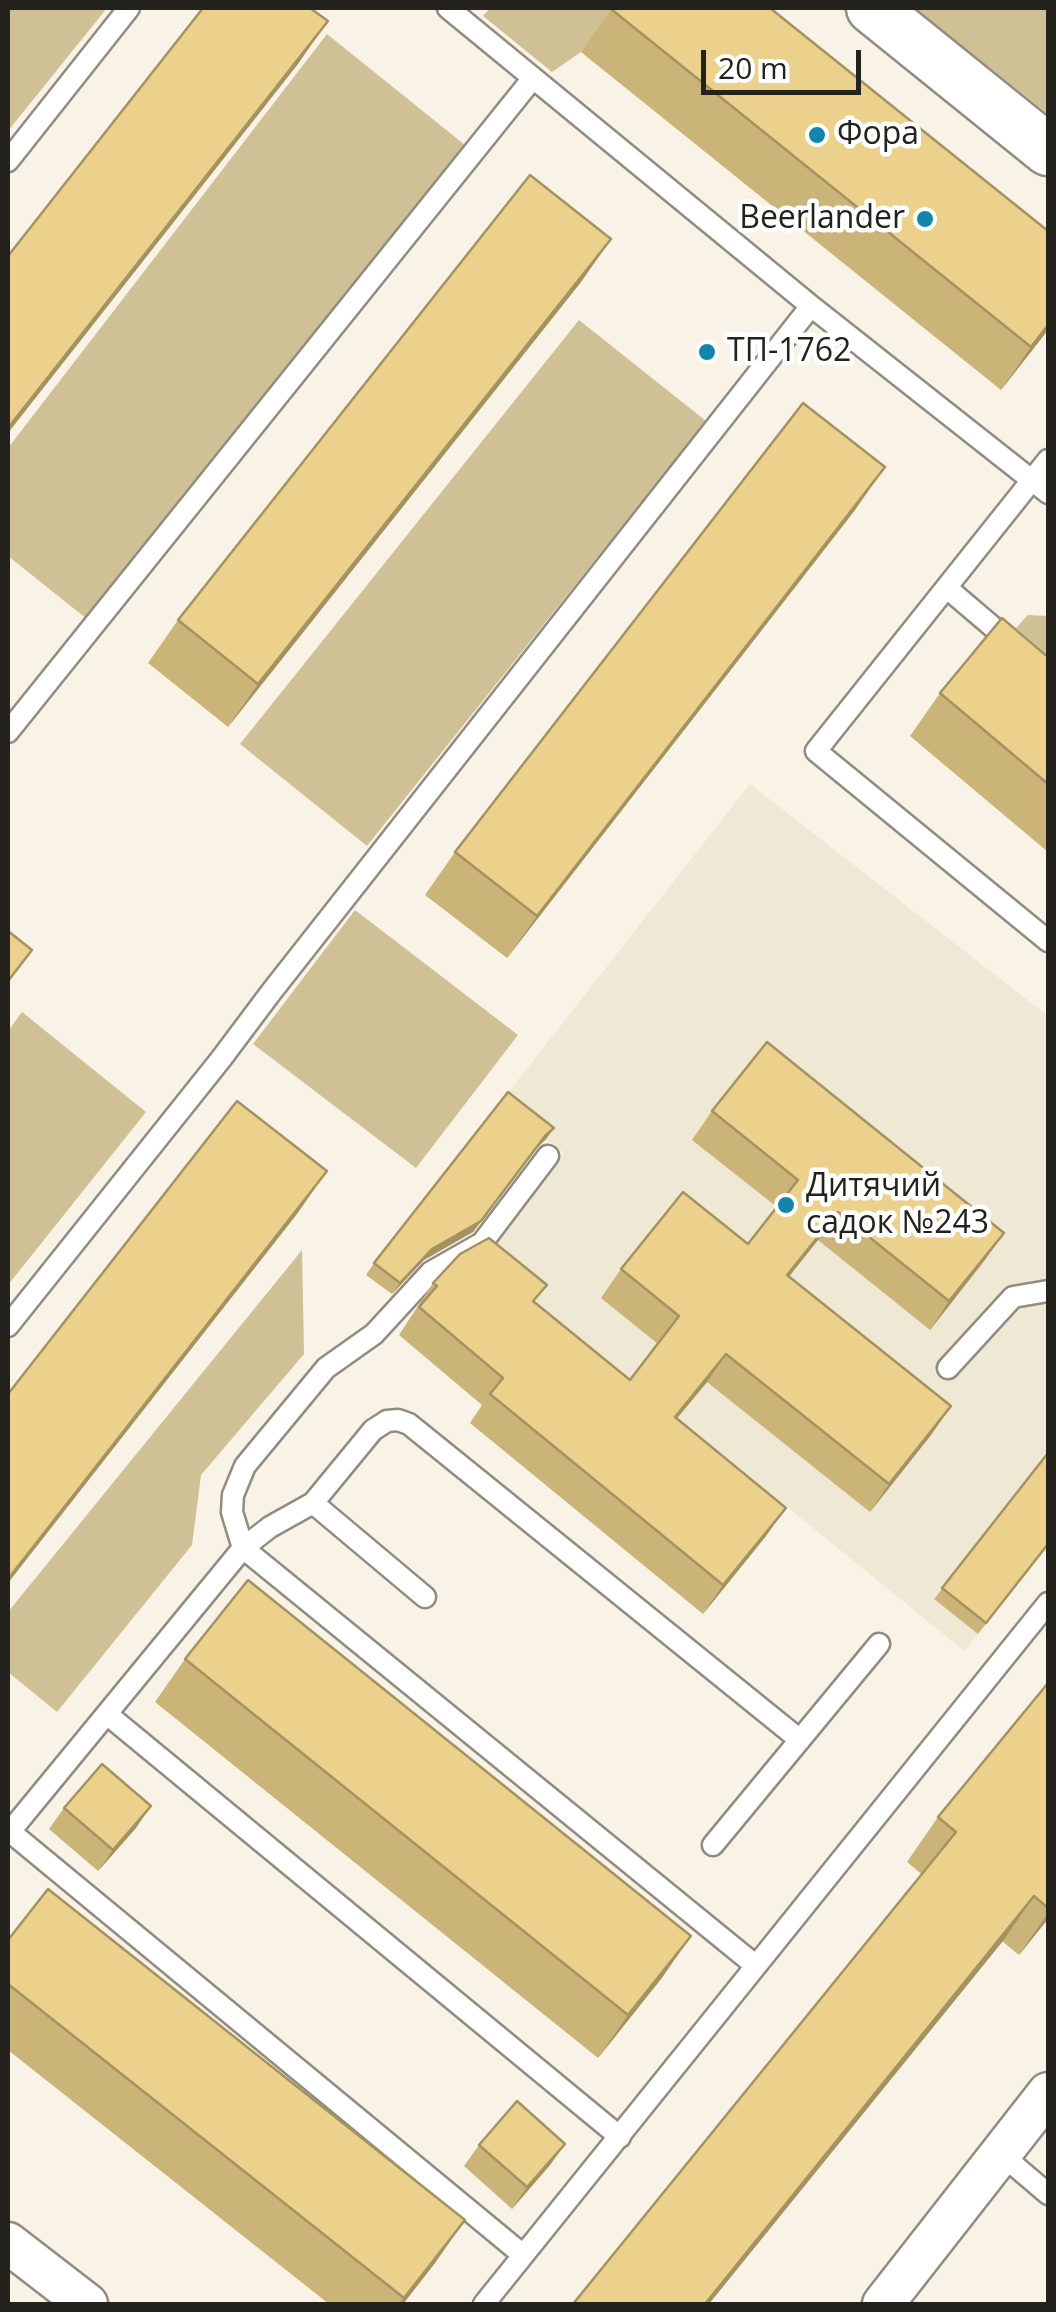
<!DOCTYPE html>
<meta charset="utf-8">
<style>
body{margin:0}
#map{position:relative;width:1056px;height:2312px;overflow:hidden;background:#f8f3e6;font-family:"Open Sans",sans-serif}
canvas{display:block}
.frame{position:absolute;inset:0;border:10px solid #24221d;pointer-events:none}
.scale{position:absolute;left:701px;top:50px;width:160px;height:45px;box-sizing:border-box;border:5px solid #24221d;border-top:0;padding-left:12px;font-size:30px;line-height:35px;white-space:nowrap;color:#24221d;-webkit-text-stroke:8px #fff;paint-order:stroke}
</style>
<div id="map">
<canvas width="1056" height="2312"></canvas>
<div class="frame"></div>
<div class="scale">20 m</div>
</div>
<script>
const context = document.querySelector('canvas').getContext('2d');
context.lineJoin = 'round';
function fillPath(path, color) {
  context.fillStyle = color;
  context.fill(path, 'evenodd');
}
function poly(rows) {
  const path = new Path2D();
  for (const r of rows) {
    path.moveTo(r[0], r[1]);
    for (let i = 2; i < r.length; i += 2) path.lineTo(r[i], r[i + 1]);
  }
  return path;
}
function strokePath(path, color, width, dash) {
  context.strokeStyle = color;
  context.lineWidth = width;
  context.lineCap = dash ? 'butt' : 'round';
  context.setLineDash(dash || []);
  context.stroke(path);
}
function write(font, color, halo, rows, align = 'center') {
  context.font = font + ' "Open Sans",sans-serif';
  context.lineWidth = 9;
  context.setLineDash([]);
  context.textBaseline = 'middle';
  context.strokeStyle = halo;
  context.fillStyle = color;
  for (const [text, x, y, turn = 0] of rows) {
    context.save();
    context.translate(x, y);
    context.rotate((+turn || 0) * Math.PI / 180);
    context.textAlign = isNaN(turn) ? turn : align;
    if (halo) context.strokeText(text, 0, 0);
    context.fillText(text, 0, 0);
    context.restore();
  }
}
fillPath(poly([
 [750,784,1048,1016,1048,1454,934,1599,978,1634,964,1651,481,1257,564,1153,500,1103]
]), '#efe8d4');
fillPath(poly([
 [8,8,107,8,8,131],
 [490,8,616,8,581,52,552,72,483,16],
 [914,8,1048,8,1048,114],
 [327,34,465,145,87,619,8,556,8,448],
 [579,320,706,421,367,846,240,744],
 [1028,615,1048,616,1048,655,1016,628],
 [355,910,518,1035,416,1168,253,1044],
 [22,1012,146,1112,8,1285,8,1031],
 [302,1250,304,1354,201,1475,192,1545,57,1712,8,1672,8,1612]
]), '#cfc095');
const service = poly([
 [448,8,811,306,1048,493],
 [8,161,129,8],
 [1048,460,816,751,1048,941],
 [947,588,1048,674],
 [8,732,533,78],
 [548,1156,482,1243,431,1272,374,1334,326,1368,245,1466,233,1495,232,1512,243,1548,270,1527,313,1503,373,1430,387,1421,398,1420,409,1424,800,1740],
 [8,1326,221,1059,272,991,811,306],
 [948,1368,1013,1297,1048,1291],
 [313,1503,425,1597],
 [108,1715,620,2137],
 [8,1830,523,2255],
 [8,1834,243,1548,755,1965],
 [713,1845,879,1644],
 [1001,2154,1048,2194],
 [484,2304,1048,1603]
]);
const minor = poly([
 [8,2243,87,2304],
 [883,2304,1048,2093]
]);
const tertiary = poly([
 [872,8,1048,150]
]);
strokePath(service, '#918c80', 25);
strokePath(minor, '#918c80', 45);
strokePath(tertiary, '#918c80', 55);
strokePath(service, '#fff', 20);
strokePath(minor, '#fff', 40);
strokePath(tertiary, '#fff', 50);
fillPath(poly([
 [612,8,1048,330,1001,390,581,52],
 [611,239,581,282,228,727,148,663,178,620],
 [855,510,507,958,425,895,455,852],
 [1048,657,1048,852,910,736,940,693],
 [712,1111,1004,1233,984,1261,930,1330,818,1240,789,1276,951,1406,931,1435,870,1512,707,1382,677,1418,766,1536,703,1614,470,1423,482,1405,399,1335,433,1283,547,1285,534,1302,630,1380,658,1344,601,1298,621,1269,748,1244,777,1207,692,1140],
 [554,1128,546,1139,537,1148,473,1232,424,1260,392,1294,366,1275,374,1263],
 [1048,1453,1048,1546,978,1634,934,1599],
 [185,1659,691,1936,661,1979,598,2058,155,1702],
 [1048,1683,1048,1919,1019,1955,907,1862,938,1817],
 [64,1808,136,1828,98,1871,49,1829],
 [8,1940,435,2263,403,2304,329,2304,8,2050],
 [565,2144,550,2165,512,2209,464,2166,479,2145]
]), '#cab478');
fillPath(poly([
 [328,21,298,64,8,433,8,428],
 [611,239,581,282,228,727,258,684],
 [1048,325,1048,330,1001,390,1031,347],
 [885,467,855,510,507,958,537,916],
 [554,1128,546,1139,537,1148,473,1232,424,1260,392,1294,400,1283,432,1249],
 [327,1171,297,1214,8,1583,8,1579],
 [838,1212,818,1240,768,1303,787,1275],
 [1004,1233,984,1261,930,1330,949,1301],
 [726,1354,707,1382,655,1445,675,1417],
 [951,1406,931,1435,870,1512,889,1484],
 [786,1508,766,1536,703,1614,723,1585],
 [151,1806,136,1828,98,1871,113,1850],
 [1034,1896,1003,1941,709,2304,705,2304],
 [1048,1913,1048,1919,1019,1955],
 [691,1936,661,1979,598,2058,628,2015],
 [565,2144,550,2165,512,2209,527,2187],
 [465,2220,435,2263,403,2304,399,2304]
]), '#a49261');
const building = poly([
 [203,8,310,8,328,21,8,428,8,256,203,8],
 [612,8,770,8,1048,231,1048,325,1031,347,611,9,612,8],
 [530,175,611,239,258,684,178,620,530,175],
 [803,403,885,467,537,916,455,852,803,403],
 [1002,618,1048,657,1048,784,940,693,1002,618],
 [8,931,32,950,8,981,8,931],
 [767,1042,1004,1233,949,1301,838,1212,787,1275,951,1406,889,1484,726,1354,675,1417,786,1508,723,1585,490,1394,503,1378,419,1307,437,1286,433,1283,460,1254,489,1238,547,1285,533,1301,630,1380,679,1316,621,1269,683,1192,748,1244,798,1180,712,1111,767,1042],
 [508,1092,554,1128,545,1136,481,1221,432,1249,400,1283,374,1263,508,1092],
 [237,1101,327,1171,8,1579,8,1394,237,1101],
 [1048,1453,1048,1544,986,1623,942,1588,1048,1453],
 [248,1580,691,1936,628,2015,185,1659,248,1580],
 [1048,1683,1048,1908,1034,1896,705,2304,573,2304,956,1832,938,1817,1048,1683],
 [102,1764,151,1806,113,1850,64,1808,102,1764],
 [48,1889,465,2220,404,2298,8,1984,8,1940,48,1889],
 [517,2101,565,2144,527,2187,479,2145,517,2101]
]);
fillPath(building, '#ebd18b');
strokePath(building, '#a49261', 2.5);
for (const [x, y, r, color] of [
 [817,135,10,"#1185ab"],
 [925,219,10,"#1185ab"],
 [707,352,10,"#1185ab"],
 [786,1205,10,"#1185ab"]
]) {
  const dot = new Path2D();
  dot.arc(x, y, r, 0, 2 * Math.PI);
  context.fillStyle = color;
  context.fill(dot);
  strokePath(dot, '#fff', 4);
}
write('32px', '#24221d', '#fff', [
 ["Фора",837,135],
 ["Beerlander",905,219,"right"],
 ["ТП-1762",727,352],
 ["Дитячий",806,1187],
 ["садок №243",806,1224]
], 'left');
</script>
